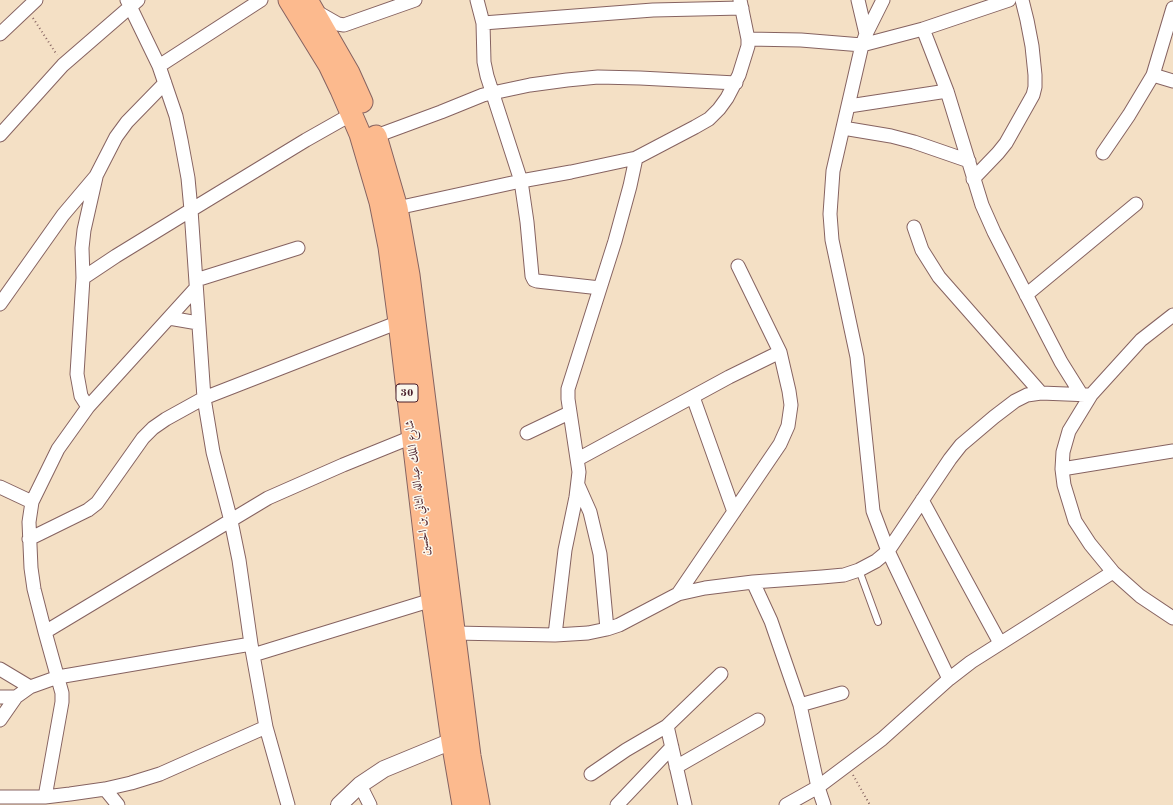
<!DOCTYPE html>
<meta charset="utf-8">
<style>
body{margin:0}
canvas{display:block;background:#f4e0c5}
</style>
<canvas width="1173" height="805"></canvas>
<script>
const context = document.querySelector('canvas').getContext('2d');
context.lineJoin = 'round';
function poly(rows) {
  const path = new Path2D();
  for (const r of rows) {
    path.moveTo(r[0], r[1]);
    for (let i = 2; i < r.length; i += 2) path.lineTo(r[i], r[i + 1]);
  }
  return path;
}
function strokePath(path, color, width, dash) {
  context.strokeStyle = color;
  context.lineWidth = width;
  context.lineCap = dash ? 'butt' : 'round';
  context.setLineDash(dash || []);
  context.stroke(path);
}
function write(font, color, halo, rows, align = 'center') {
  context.font = font + ' "Old Standard TT",Amiri,serif';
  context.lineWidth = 3;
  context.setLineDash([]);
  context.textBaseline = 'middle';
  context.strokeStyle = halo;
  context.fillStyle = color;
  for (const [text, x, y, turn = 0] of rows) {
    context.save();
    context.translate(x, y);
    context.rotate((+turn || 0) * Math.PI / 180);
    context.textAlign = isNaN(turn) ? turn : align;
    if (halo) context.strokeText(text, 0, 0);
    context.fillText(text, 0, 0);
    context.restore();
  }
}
const service = poly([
 [859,570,878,622]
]);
const minor = poly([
 [127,0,159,66,176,116,181,140,188,178,191,210,204,398,213,452,231,521,239,560,251,644,266,727,288,805],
 [477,0,483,23,484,62,487,76,521,181,527,222,532,276,534,280,537,281,600,288],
 [858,0,866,34],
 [883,0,866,34,862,45,833,171,830,214,832,240,857,357,873,511,888,551,949,679],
 [317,12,338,24,344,25,415,0],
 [483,23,653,10,742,8],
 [923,29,947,91,982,205,994,232,1049,339,1061,362,1081,394],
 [0,34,36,0],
 [748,39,801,40,862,45,923,29,1009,0],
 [159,66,261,0],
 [1153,75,1173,81],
 [849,106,947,91],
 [843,128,891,136,914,142,969,161],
 [0,135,63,65,138,0],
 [376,136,441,112,483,95,530,85,567,80,598,77,640,78,736,83],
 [1103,153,1129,115,1153,75,1173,8],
 [973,179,998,153,1006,143,1033,95,1035,87,1035,75,1032,46,1027,20,1022,0],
 [397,208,521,181,571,172,636,158,695,127,709,119,719,109,727,98,739,75,748,46,748,39,740,0],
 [914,227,922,250,939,277,1041,393],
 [83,278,82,248,84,230,96,177],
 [196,280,298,248],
 [1026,295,1136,204],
 [0,304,63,215,96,176,116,137,127,122,165,83],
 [1173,315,1141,340,1091,395,1069,431,1063,452,1062,469,1064,485,1075,521,1090,544,1113,572,1140,596,1173,618],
 [169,318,198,323],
 [693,397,734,512],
 [88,407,81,396,77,374,83,278,116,256,191,210,306,140,352,114],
 [527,433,569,413],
 [578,459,729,377,780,352],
 [1062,469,1173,451],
 [578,485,590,512,600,554,607,629],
 [0,487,32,502],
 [922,500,1000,643],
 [29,539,88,510,97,503,143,438,153,428,166,419,204,398,399,322],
 [753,582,771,621,800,705,818,787,824,805],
 [678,594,705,588,753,582,822,577,844,575,859,570,876,561,888,551,950,459,961,445,994,417,1015,401,1027,395,1041,393,1091,395],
 [45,632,268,498,343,465,412,437],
 [454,633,555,635,588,633,607,629,619,625,678,594,780,444,788,426,791,405,789,391,780,352,738,266],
 [555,635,565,550,576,497,579,472,568,399,568,389,615,241,630,186,636,158],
 [253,655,432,600],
 [0,669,30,687],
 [0,697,16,697],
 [800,705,842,693],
 [0,720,16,697,30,687,58,677,251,644],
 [667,726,685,805],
 [676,767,758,720],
 [591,774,626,750,667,726,721,674],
 [360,785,370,805],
 [105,789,118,805],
 [0,797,45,797,70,794,105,789,131,783,160,774,266,727],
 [45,797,62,702,62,693,45,632,34,589,31,568,29,522,32,502,58,449,88,407,196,288],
 [617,805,672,747],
 [786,805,818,787,882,739,949,679,971,662,1113,572]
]);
const tertiary = poly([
 [339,805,360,785,384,769,452,741]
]);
const primary = poly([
 [289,0,329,65,341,90,360,134,380,202,389,247,399,322,432,600,452,741,463,805],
 [307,0,349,73,362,102],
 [376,136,397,208,409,275,470,756,479,805]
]);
strokePath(service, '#866361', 8);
strokePath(minor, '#866361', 15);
strokePath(tertiary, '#866361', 18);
strokePath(primary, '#866361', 23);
strokePath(poly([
 [33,18,57,55],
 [853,775,870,805]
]), '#866361', 2, [1, 3]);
strokePath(service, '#fff', 6);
strokePath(minor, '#fff', 13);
strokePath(tertiary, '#fff', 16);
strokePath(primary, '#fcba8e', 21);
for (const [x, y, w] of [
 [407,393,22]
]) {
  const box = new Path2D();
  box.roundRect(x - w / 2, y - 9, w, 18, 3);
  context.fillStyle = '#fbf7ec';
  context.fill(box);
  strokePath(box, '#4a1f2b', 1);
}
write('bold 11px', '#4a1f2b', null, [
 ["30",407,393]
]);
write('12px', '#4a1f2b', '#fbf7ec', [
 ["شارع الملك عبدالله الثاني بن الحسين",418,488,-97]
]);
</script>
